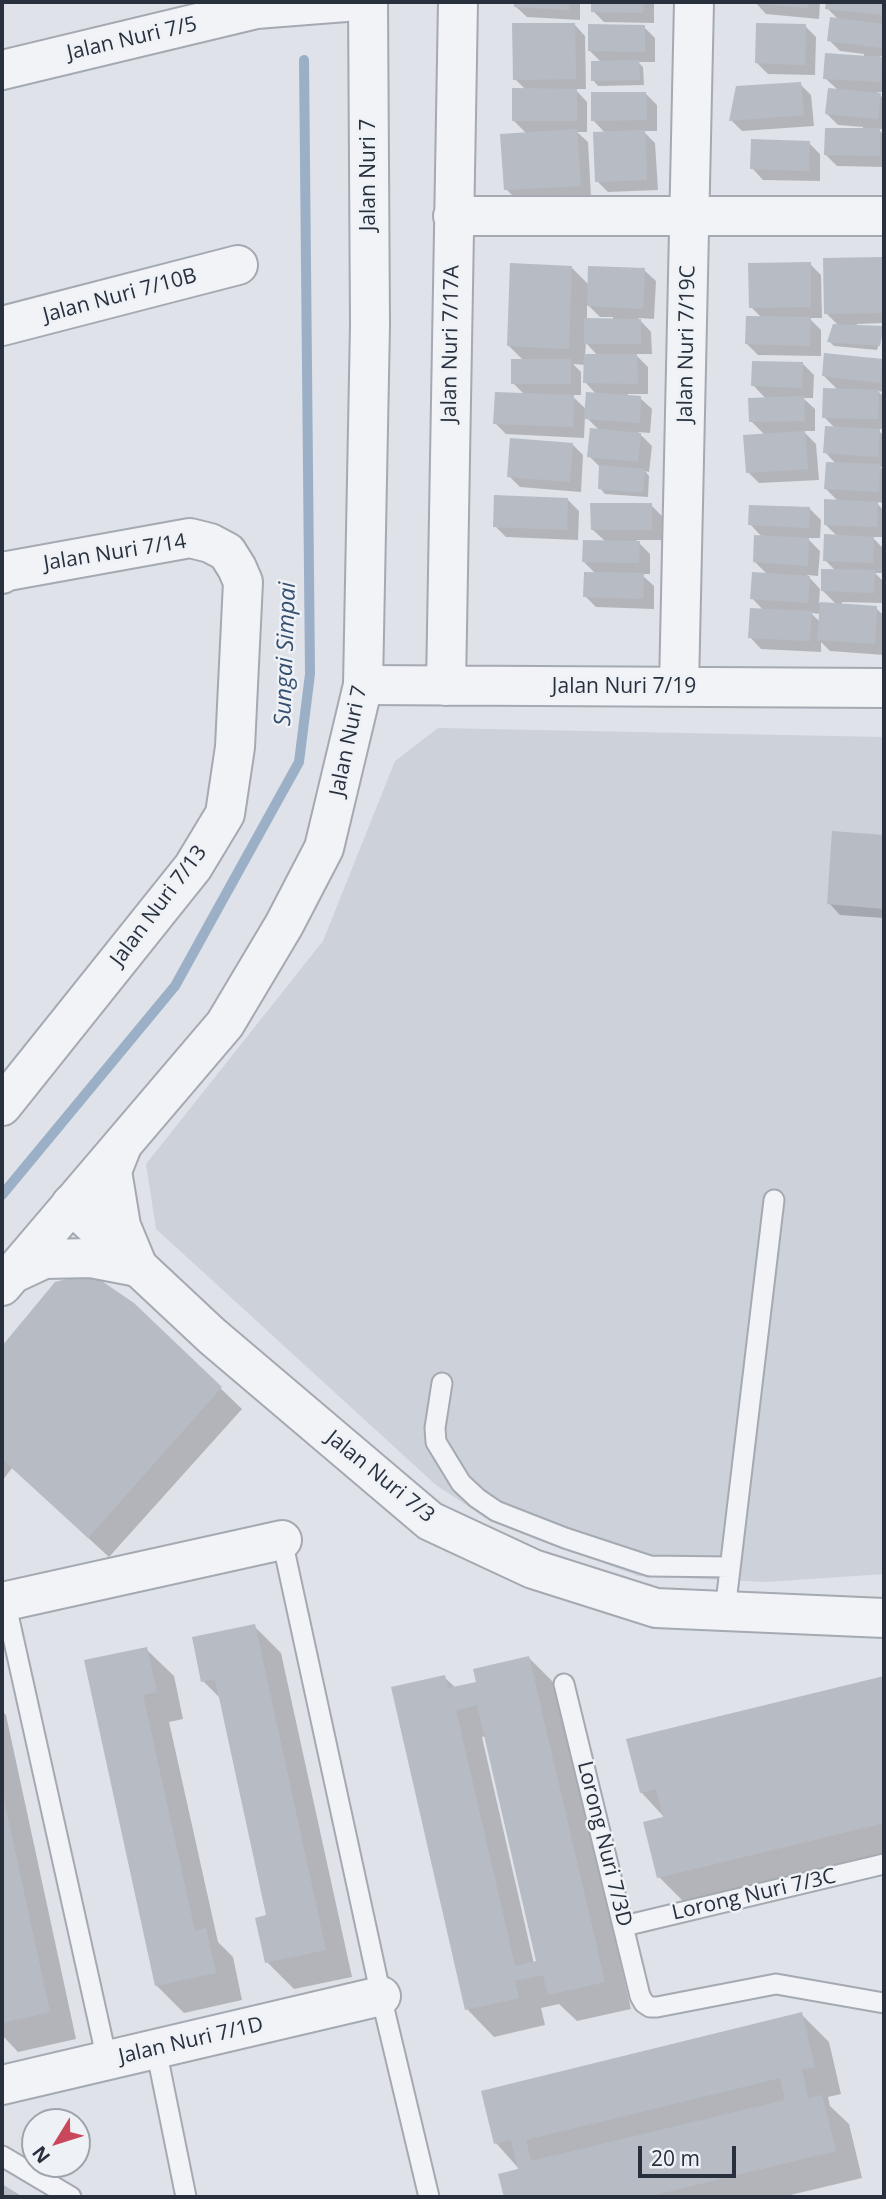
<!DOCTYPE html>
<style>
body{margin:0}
#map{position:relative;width:886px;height:2199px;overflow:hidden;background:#dfe2e8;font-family:"Open Sans",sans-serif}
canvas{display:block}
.frame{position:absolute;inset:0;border:4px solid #28303e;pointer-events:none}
.north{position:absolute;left:21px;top:2108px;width:70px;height:70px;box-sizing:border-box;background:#eef1f5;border:2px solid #9fa4ac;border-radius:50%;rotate:232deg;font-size:19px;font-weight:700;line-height:28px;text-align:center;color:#28303e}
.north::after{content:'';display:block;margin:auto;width:24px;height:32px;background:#c9475b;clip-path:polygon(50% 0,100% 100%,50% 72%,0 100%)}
.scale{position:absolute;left:638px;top:2146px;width:98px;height:32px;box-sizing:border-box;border:4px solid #28303e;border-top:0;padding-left:9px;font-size:21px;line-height:24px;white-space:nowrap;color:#28303e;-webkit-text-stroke:5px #eef1f5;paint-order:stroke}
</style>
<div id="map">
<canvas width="886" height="2199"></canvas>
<div class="frame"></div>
<div class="north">N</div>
<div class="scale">20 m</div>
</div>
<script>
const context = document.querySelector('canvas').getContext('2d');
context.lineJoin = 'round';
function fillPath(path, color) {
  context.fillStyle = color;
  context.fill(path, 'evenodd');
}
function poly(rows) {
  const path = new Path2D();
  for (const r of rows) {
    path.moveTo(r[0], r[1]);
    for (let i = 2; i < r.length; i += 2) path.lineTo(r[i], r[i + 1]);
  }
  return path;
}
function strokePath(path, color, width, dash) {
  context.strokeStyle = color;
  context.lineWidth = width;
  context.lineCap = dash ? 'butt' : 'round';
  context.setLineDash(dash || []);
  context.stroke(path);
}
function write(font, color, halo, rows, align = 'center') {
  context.font = font + ' "Open Sans",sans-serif';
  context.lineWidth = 5;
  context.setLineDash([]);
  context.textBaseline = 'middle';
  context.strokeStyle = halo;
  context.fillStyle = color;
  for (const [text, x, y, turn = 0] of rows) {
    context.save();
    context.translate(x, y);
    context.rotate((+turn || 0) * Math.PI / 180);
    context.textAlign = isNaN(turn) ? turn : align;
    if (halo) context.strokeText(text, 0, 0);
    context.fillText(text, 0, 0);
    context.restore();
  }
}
fillPath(poly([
 [438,728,884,737,884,1574,766,1582,638,1576,489,1520,436,1485,156,1229,146,1164,323,941,395,761]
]), '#cdd1d9');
fillPath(poly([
 [516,2,580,2,580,20,527,17,515,6],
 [593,2,654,2,654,23,604,22,593,11],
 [755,2,820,2,819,19,766,14],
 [828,2,884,2,884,24,882,24,884,27,884,57,879,56,884,61,884,92,877,92,884,99,884,129,878,129,884,135,884,167,837,166,826,155,863,130,863,127,838,125,827,114,838,90,825,78,864,57,864,54,840,51,829,40,839,20,827,8],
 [574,24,585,36,586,89,575,89,587,102,587,132,577,132,588,142,591,196,517,200,506,189,527,134,513,120,526,90,515,79],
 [805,26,816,37,815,75,768,74,757,63],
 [644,27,655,38,655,62,638,62,643,67,644,85,598,86,593,80,602,63,589,50],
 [800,84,811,95,814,126,742,131,731,120],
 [646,94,657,105,657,131,643,131,655,143,658,190,608,192,597,181,606,134,593,120],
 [809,143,820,154,820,181,763,180,752,168],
 [884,259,884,323,857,324,857,327,884,328,877,350,834,346,829,341,839,326,826,313,825,260],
 [810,264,821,275,822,318,809,318,821,330,821,356,758,355,747,344,762,318,751,307],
 [571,267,589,285,644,270,656,281,654,319,638,318,651,332,652,354,635,354,648,367,648,394,628,394,627,397,640,398,652,409,650,433,638,432,652,446,649,472,645,471,649,476,648,497,605,494,600,488,601,468,589,456,599,430,585,416,584,438,506,434,495,423,525,395,513,383,524,361,509,346],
 [587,304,600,317,613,317,613,320,587,320],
 [586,343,598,356,585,356],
 [573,364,585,365,585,382,597,395,587,410,571,395,581,395,581,372],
 [882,360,884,363,884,392,878,391,884,397,884,429,877,429,884,436,884,467,880,467,884,471,884,503,876,502,884,511,884,537,872,537,884,549,884,573,875,573,884,582,884,603,842,602,842,605,876,608,884,616,884,655,830,651,821,642,821,652,761,649,750,637,764,611,752,598,768,575,754,561,762,537,750,524,810,509,821,520,820,538,807,538,820,551,818,576,807,575,820,589,819,603,837,605,823,591,836,571,825,560,838,537,825,524,839,502,826,489,836,464,825,452,835,428,824,417,838,390,824,376],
 [811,613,821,614,820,622],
 [802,363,814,375,813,398,803,398,815,409,815,431,803,431,816,444,819,480,759,483,748,472,765,435,751,421,766,399,753,385],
 [572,444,583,455,581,492,520,487,509,476],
 [567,499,579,511,578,540,506,537,495,526],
 [651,505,662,516,663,540,636,540,650,554,650,574,641,574,654,586,654,609,596,607,585,596,596,574,584,562,606,542,592,529],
 [833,833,884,837,884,918,840,915,829,903],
 [56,1283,133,1304,242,1409,109,1557,12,1468,2,1481,2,1349],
 [254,1626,281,1653,352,1977,294,1989,267,1962,268,1917,221,1699,203,1681],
 [146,1649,174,1676,183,1719,169,1722,218,1942,233,1957,242,2000,184,2013,157,1986,86,1662],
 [529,1658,556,1685,631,2009,577,2021,559,2004,541,2008,545,2025,494,2037,467,2009,444,1677,456,1688,478,1683],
 [486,1736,538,1963,534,1964,482,1737],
 [884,1678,884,1856,686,1904,659,1877,665,1818,641,1792,628,1740],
 [2,1711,6,1715,76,2039,18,2052,2,2035],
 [801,2014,829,2042,841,2094,828,2097,830,2106,849,2124,862,2178,782,2197,506,2197,500,2175,520,2170,496,2143]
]), '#0003');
strokePath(poly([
 [2,1195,175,986,299,762,310,674,304,60]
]), '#9bb0c7', 10);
fillPath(poly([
 [514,2,570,2,569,10,514,7],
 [591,2,644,2,643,13,591,12],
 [758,2,809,2,808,8,758,4],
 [826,2,884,2,883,15,825,9],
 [830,17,884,24,881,48,827,41],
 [512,23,575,23,576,79,513,80],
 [756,23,806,24,805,65,755,63],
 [588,24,645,25,645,52,588,51],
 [825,53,882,57,881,82,823,79],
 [639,60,640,80,591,81,591,61],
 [801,82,804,115,729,121,736,86],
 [512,88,577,89,577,121,512,121],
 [828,88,881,93,878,119,825,114],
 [591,92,646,92,647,120,591,121],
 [825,128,880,128,880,156,824,155],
 [577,129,581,186,504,190,500,134],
 [645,130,647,180,595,182,593,132],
 [751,139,810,141,809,171,750,169],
 [884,257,884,313,824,314,823,258],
 [811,262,811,307,749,308,748,263],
 [510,263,572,266,569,349,507,346],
 [588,266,645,268,643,309,587,306],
 [746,316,811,317,810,346,745,344],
 [584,318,641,319,641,344,584,344],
 [833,324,884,326,880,346,827,342],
 [824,353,883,359,880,383,822,376],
 [584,354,637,354,638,384,583,383],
 [511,359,571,359,571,384,511,384],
 [752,361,803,362,802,388,751,386],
 [823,388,879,390,878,419,822,418],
 [495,392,574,395,573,427,493,424],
 [586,392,641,396,640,423,584,419],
 [804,396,805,421,749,422,748,398],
 [825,426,880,429,878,457,823,453],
 [590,428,641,433,638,462,587,457],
 [805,431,808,469,746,473,743,435],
 [510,438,573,443,570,482,507,477],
 [826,462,880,464,879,492,824,489],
 [599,465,645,469,643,493,598,489],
 [494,495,568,498,567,530,493,527],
 [824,499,878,502,877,527,824,525],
 [590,503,652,503,652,530,591,530],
 [749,505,810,507,809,528,748,525],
 [824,534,874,537,873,563,823,561],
 [754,535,809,538,808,566,753,562],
 [583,540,640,541,639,563,582,562],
 [821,569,875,570,874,593,821,591],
 [584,572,644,573,643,599,583,597],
 [752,572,810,576,808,603,750,599],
 [820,602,877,606,875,644,817,640],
 [750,608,812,611,810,641,748,638],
 [832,831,884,835,883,909,827,904],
 [90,1273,134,1303,222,1387,88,1538,2,1459,2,1346,55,1282],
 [255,1624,326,1950,265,1963,255,1918,266,1915,215,1679,201,1682,192,1637],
 [147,1647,157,1692,143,1695,195,1931,206,1928,216,1973,155,1986,84,1660],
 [529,1656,605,1982,548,1995,543,1975,515,1981,519,1998,465,2010,391,1687,445,1675,448,1688,476,1682,473,1669],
 [477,1705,536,1961,515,1966,456,1710],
 [884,1676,884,1823,657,1878,643,1822,663,1817,656,1789,640,1793,626,1739],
 [3,1795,50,2012,2,2023,2,1796],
 [802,2012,815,2067,802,2070,808,2098,822,2095,836,2151,646,2197,504,2197,498,2174,518,2169,511,2140,494,2144,481,2091],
 [780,2078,785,2100,531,2161,526,2140],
 [2,2184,23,2197,2,2197]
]), '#b6bbc4');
const service = poly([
 [442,1383,435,1428,436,1442,461,1483,477,1498,496,1511,565,1538,650,1566,730,1567],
 [282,1540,381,1996,429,2197],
 [5,1601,107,2060],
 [725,1611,774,1200],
 [564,1684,640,1996,644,2003,650,2007,657,2007,776,1984,884,2003],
 [624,1926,884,1864],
 [156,2049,186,2197],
 [2,2156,71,2197]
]);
const minor = poly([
 [2,70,256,9,346,2],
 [453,216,884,216],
 [2,326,238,265],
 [2,574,2,572,190,538,210,543,227,552,237,568,243,582,235,747,225,814,193,867,2,1106],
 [363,685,884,688],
 [446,686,458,2],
 [679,687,694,2],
 [71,1204,212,1336,430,1521,533,1569,656,1608,884,1618],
 [2,1602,282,1540],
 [2,2085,381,1996]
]);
const tertiary = poly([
 [122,1146,112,1171,121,1226,138,1267],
 [12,1274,44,1259,91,1258,138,1267],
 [2,1286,225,1024,284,925,324,848,363,685,370,325,368,2]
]);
strokePath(service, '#a4a9b2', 23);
strokePath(minor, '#a4a9b2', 42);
strokePath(tertiary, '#a4a9b2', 42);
strokePath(service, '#f1f3f6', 19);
strokePath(minor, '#f1f3f6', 38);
strokePath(tertiary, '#f1f3f6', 38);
write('21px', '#28303e', '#eef1f5', [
 ["Jalan Nuri 7/5",132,39,-13],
 ["Jalan Nuri 7",369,175,-90],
 ["Jalan Nuri 7/10B",120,296,-15],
 ["Jalan Nuri 7/17A",451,344,-89],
 ["Jalan Nuri 7/19C",687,344,-89],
 ["Jalan Nuri 7/14",115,553,-9],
 ["Jalan Nuri 7/19",624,687],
 ["Jalan Nuri 7",349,741,-78],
 ["Jalan Nuri 7/13",159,906,-53],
 ["Jalan Nuri 7/3",380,1477,39],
 ["Lorong Nuri 7/3D",604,1844,76],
 ["Lorong Nuri 7/3C",754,1895,-13],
 ["Jalan Nuri 7/1D",191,2041,-13]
]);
write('italic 23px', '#344f70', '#eef1f5', [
 ["Sungai Simpai",286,654,-88]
]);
</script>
